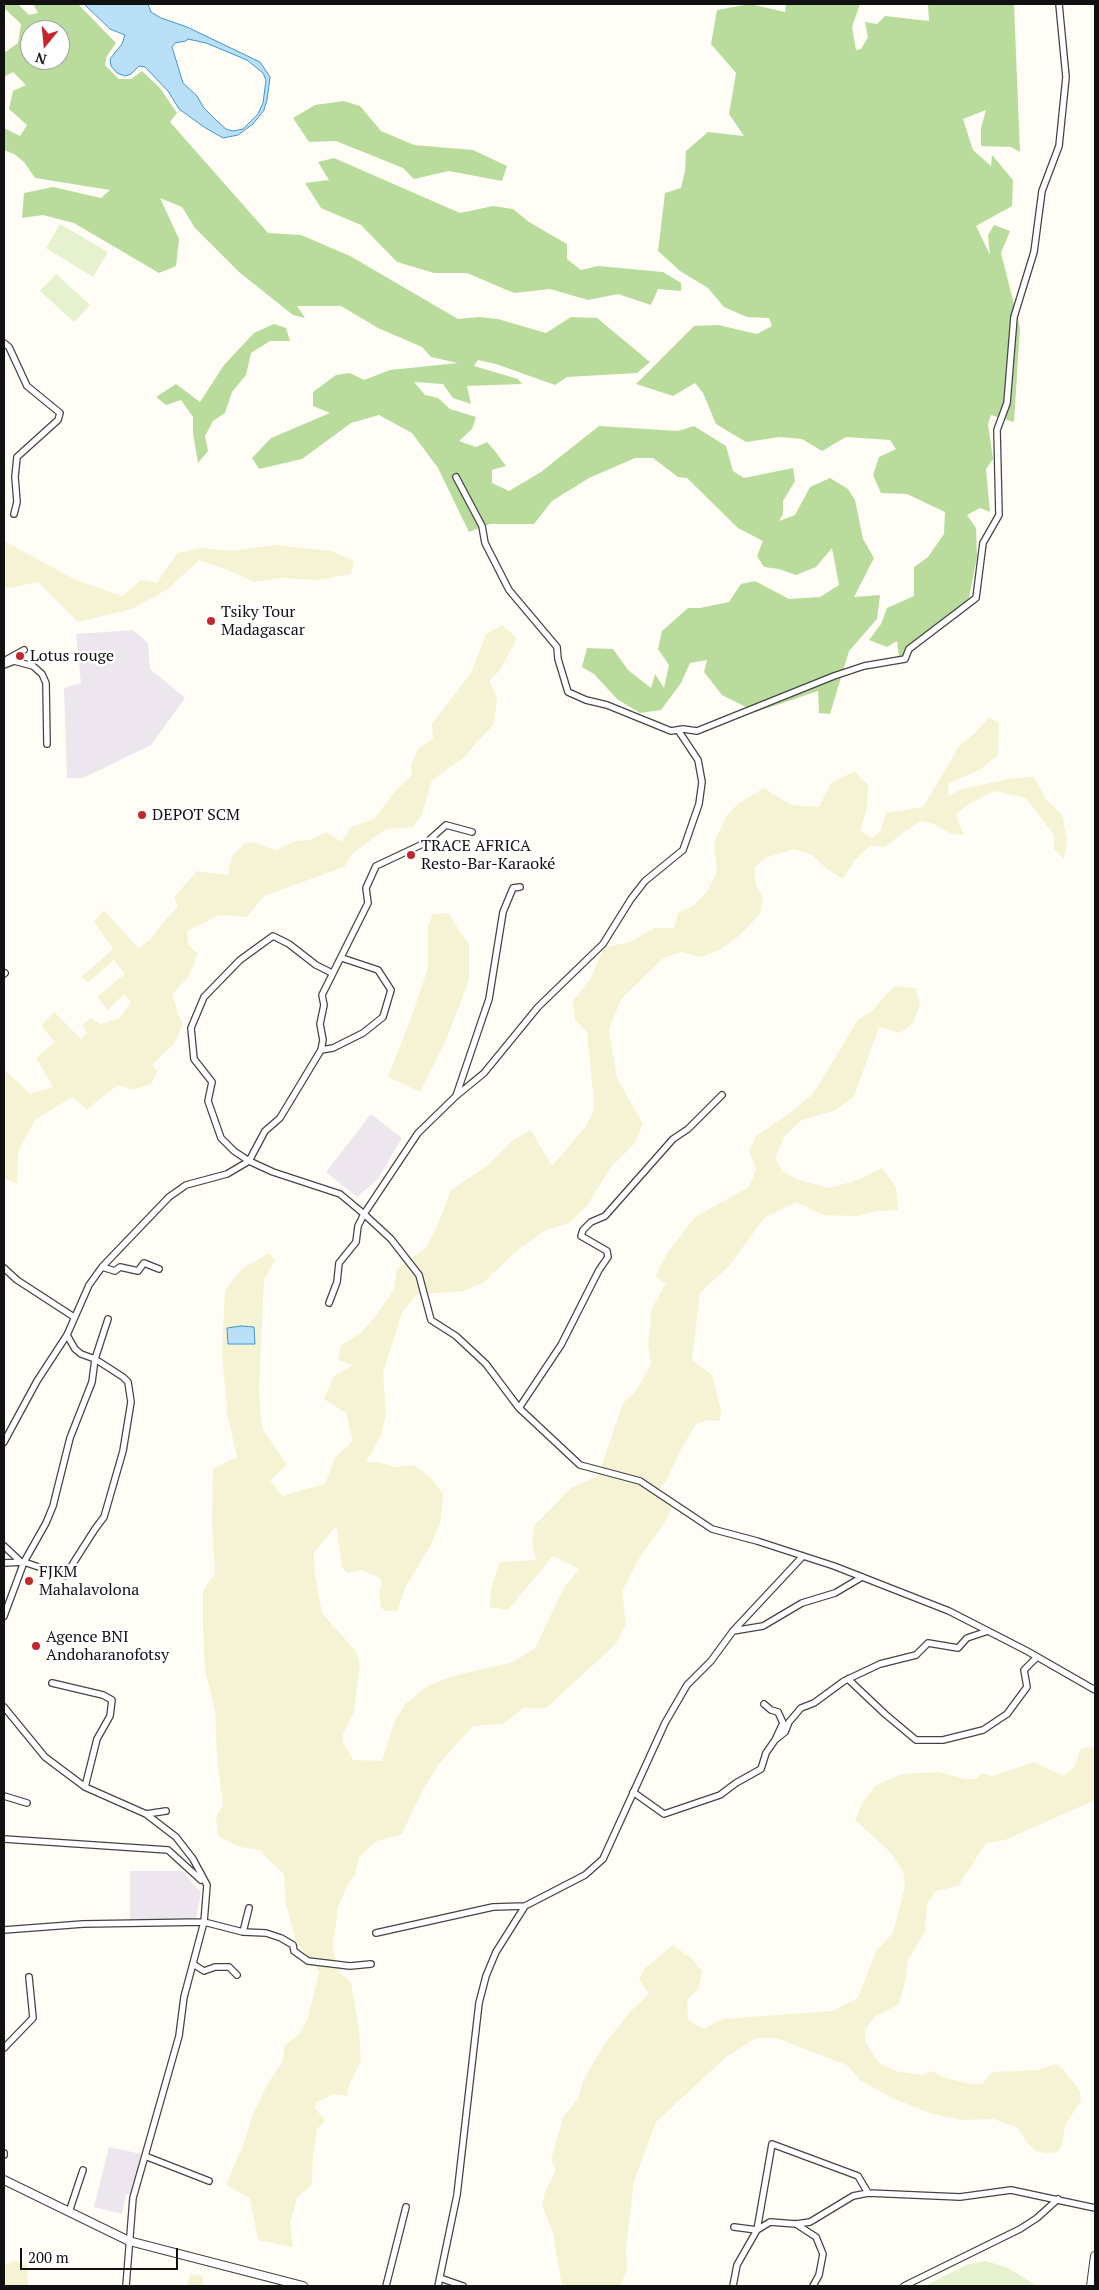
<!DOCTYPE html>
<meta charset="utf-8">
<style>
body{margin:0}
#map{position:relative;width:1099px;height:2290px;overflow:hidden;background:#fffdf5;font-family:"PT Serif",serif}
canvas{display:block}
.frame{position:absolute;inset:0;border:5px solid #111;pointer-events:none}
.north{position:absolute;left:20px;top:20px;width:50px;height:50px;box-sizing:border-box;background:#fff;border:1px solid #a0a0a0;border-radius:50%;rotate:197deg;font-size:14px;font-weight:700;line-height:20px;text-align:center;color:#111}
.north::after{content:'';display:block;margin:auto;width:18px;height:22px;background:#c4262e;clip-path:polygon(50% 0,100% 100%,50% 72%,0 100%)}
.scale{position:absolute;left:20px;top:2248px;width:158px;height:22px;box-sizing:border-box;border:2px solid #111;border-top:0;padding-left:6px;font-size:15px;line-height:18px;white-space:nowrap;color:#111;-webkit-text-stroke:4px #fff;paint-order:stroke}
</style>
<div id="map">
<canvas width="1099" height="2290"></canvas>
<div class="frame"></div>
<div class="north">N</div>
<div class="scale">200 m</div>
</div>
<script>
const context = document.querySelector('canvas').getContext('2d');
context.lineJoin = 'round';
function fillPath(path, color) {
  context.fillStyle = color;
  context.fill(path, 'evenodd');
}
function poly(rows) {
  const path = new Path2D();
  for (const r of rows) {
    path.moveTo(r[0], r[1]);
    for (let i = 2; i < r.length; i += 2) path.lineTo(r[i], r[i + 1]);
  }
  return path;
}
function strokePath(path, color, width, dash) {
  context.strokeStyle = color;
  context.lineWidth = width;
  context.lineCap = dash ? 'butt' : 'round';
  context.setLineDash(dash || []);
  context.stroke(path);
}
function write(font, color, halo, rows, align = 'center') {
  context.font = font + ' "PT Serif",serif';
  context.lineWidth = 5;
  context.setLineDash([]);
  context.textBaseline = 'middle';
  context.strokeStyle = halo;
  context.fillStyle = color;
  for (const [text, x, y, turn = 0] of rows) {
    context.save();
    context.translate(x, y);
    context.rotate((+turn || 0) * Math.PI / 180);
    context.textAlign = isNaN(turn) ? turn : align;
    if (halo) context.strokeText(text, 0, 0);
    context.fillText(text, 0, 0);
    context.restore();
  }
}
fillPath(poly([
 [133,630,148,643,150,669,185,698,151,745,83,778,67,778,64,688,81,683,76,634],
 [371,1114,402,1138,378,1179,357,1197,326,1172],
 [130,1871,182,1871,201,1892,196,1919,130,1921],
 [109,2147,141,2154,132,2195,126,2194,122,2214,94,2207]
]), '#eee6ef');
fillPath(poly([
 [4,541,76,580,122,596,141,580,157,583,177,553,202,548,233,551,274,545,331,551,354,561,351,574,317,580,281,578,254,582,228,570,199,560,168,589,132,609,78,622,38,582,10,588,4,587],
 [502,625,517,638,500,670,489,681,497,697,494,724,463,758,432,780,422,814,413,827,386,829,352,854,344,867,264,896,247,917,219,915,187,931,188,944,198,954,188,977,173,994,177,1012,183,1024,174,1044,152,1065,157,1071,151,1084,133,1090,118,1085,87,1109,72,1097,35,1120,18,1152,17,1183,4,1179,4,1069,30,1094,53,1087,36,1058,55,1042,41,1026,54,1012,81,1039,87,1033,82,1025,91,1018,101,1024,120,1018,131,1002,124,994,108,1010,97,997,125,974,114,960,88,982,81,977,113,949,94,921,104,910,138,948,150,940,165,920,178,907,174,897,197,871,228,875,232,856,245,843,255,842,265,847,277,850,295,841,310,840,326,832,342,842,351,827,374,819,396,790,412,775,411,764,418,749,433,739,432,724,471,673,486,634],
 [989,717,999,723,998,755,981,769,948,784,949,796,961,789,1013,778,1034,777,1047,801,1062,814,1067,839,1064,859,1054,849,1054,835,1026,798,994,791,967,805,956,815,964,835,952,834,932,823,920,821,884,847,871,845,854,861,843,879,827,869,812,855,794,849,765,858,754,868,756,886,763,897,760,914,739,936,719,950,701,957,681,952,662,959,621,999,609,1029,617,1078,643,1124,634,1144,611,1167,586,1207,569,1223,544,1231,514,1253,483,1283,463,1291,416,1295,402,1313,383,1372,386,1414,381,1436,366,1462,378,1462,395,1467,414,1465,431,1478,443,1494,441,1520,431,1545,406,1586,397,1611,387,1611,381,1608,379,1595,382,1581,376,1576,361,1570,348,1573,342,1567,336,1526,314,1553,315,1576,322,1613,355,1650,360,1664,354,1712,343,1734,343,1742,353,1760,382,1761,394,1723,405,1704,428,1686,453,1676,513,1662,535,1648,565,1586,579,1569,553,1556,508,1610,490,1607,491,1588,500,1562,536,1560,532,1542,535,1525,571,1488,598,1476,623,1403,636,1391,651,1364,648,1345,652,1308,666,1284,655,1276,668,1252,695,1217,749,1187,756,1170,749,1151,756,1136,791,1112,813,1094,858,1020,872,1011,894,986,916,988,920,1005,913,1023,900,1033,879,1027,854,1096,836,1110,802,1120,784,1137,775,1158,782,1171,799,1180,829,1188,858,1180,882,1168,896,1187,898,1210,878,1211,856,1216,823,1215,796,1202,764,1218,730,1265,700,1293,692,1360,712,1375,721,1410,720,1421,708,1420,696,1424,681,1449,667,1479,655,1496,672,1507,665,1522,640,1557,622,1591,626,1625,615,1645,546,1708,523,1708,503,1724,473,1726,438,1765,419,1797,402,1834,377,1841,359,1857,355,1875,348,1884,338,1907,333,1946,338,1971,351,1983,359,2028,361,2061,348,2087,347,2096,333,2094,317,2102,315,2108,325,2121,317,2129,313,2158,312,2184,297,2198,290,2223,293,2247,258,2240,250,2198,226,2185,245,2140,253,2114,267,2085,283,2061,285,2045,299,2034,308,2018,319,1972,296,1941,286,1905,284,1874,259,1850,240,1847,218,1836,216,1817,223,1805,217,1758,215,1710,205,1670,203,1626,203,1591,215,1573,212,1524,213,1469,237,1457,227,1412,222,1353,225,1290,242,1269,269,1253,275,1261,264,1279,259,1390,262,1428,287,1465,270,1480,282,1496,325,1484,335,1458,353,1441,346,1413,324,1399,334,1376,353,1365,338,1360,341,1345,361,1333,377,1314,394,1290,397,1269,426,1248,440,1219,451,1190,488,1165,513,1140,531,1130,552,1166,586,1126,594,1110,593,1092,587,1032,575,1020,573,1001,590,979,605,947,631,942,654,928,674,928,678,913,692,907,706,893,717,872,714,843,727,815,739,803,764,788,791,805,819,807,831,783,855,771,868,785,867,808,860,831,872,838,880,832,886,813,923,807,960,745,976,732],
 [448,913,469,945,469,980,446,1040,420,1092,388,1077,414,1010,428,968,428,926,433,914],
 [1095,1746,1095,1800,1005,1840,986,1843,958,1886,936,1891,927,1903,925,1932,908,1960,905,1981,899,2004,876,2016,865,2029,865,2042,879,2063,895,2071,922,2075,933,2071,941,2077,971,2084,982,2084,992,2072,1039,2070,1055,2064,1063,2069,1080,2091,1081,2101,1065,2125,1062,2145,1057,2152,1047,2153,1036,2151,1027,2143,1018,2128,994,2119,961,2120,930,2113,890,2097,860,2080,847,2065,776,2038,756,2038,725,2058,656,2122,634,2181,626,2247,627,2270,620,2286,562,2286,553,2233,542,2205,545,2192,556,2170,551,2160,563,2117,577,2100,584,2079,603,2046,629,2013,649,1994,639,1979,644,1969,673,1945,691,1958,702,1971,699,1988,687,2000,688,2020,703,2029,723,2019,832,2011,858,1998,876,1951,893,1933,905,1887,903,1871,889,1851,855,1820,863,1802,875,1786,902,1774,939,1772,965,1779,977,1779,982,1773,992,1776,1034,1762,1063,1776,1074,1768,1081,1749],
 [14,2261,27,2263,28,2286,4,2286,4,2265],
 [191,2274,203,2276,203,2286,186,2286]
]), '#f6f3d4');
fillPath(poly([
 [4,4,18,4,29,15,38,13,33,4,78,4,116,43,107,56,105,65,119,79,131,79,142,71,160,88,177,113,170,122,268,233,301,235,350,256,458,319,479,317,498,319,546,333,571,317,597,318,650,362,637,373,567,377,555,385,496,364,478,360,474,366,518,379,522,384,467,386,471,404,453,398,443,384,414,382,425,395,438,398,450,409,476,417,472,429,459,441,476,447,487,442,495,451,506,466,492,470,492,483,509,491,541,472,599,426,678,431,694,426,726,446,733,471,744,478,793,468,795,481,783,501,783,514,779,521,795,515,810,487,830,478,848,489,855,500,863,539,874,558,854,597,880,595,877,619,849,651,830,714,819,713,818,691,756,712,722,695,704,672,707,660,690,663,681,683,661,710,640,713,617,699,594,674,582,667,587,648,613,649,628,670,651,688,655,674,664,688,669,665,658,649,662,631,688,608,700,608,729,602,741,584,755,581,789,599,820,597,839,585,832,548,816,567,796,575,779,569,764,567,757,556,763,541,738,528,687,478,678,477,653,458,635,458,589,478,552,501,534,524,490,524,469,532,438,468,412,433,379,415,351,423,302,459,259,469,252,458,271,438,330,413,313,406,313,392,336,375,350,373,364,380,390,370,458,363,431,357,422,347,378,328,341,306,297,306,305,318,293,315,239,272,195,228,182,207,160,198,179,239,176,266,159,273,74,223,43,215,22,218,24,193,53,187,101,198,110,190,35,178,24,162,14,154,4,150,4,128,20,136,27,125,9,109,13,91,26,85,13,72,4,77,4,53,18,43,21,24,4,8],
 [30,30,60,30,60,60,30,60],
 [750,4,785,12,786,4,860,4,852,27,856,50,861,49,868,37,865,22,877,24,885,16,929,21,928,4,1014,4,1020,152,1011,147,981,146,981,128,986,110,963,119,973,150,991,166,992,155,1013,180,1012,206,976,226,990,255,988,235,994,225,1010,231,1001,253,1020,328,1014,422,991,415,988,424,993,459,986,469,990,512,980,508,967,515,976,528,977,557,969,598,923,643,899,657,897,641,887,647,869,640,881,624,887,608,914,596,914,567,928,557,944,534,945,512,907,494,881,493,873,475,879,457,896,449,890,440,846,437,822,451,802,439,780,437,746,442,716,424,703,393,695,383,673,396,636,384,694,326,718,325,757,334,772,326,769,318,747,317,724,307,708,288,680,271,658,251,665,193,681,188,685,171,686,151,708,132,744,136,729,114,736,73,711,44,717,10],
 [344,101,360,106,381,131,414,145,473,150,507,166,502,181,449,171,414,179,403,168,336,141,309,142,293,118,315,105],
 [334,158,460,213,493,206,513,209,529,222,567,244,567,259,581,270,598,266,663,272,681,283,681,291,658,289,651,305,618,294,588,300,550,289,514,293,467,273,434,273,397,262,361,225,321,208,305,183,329,180,318,162],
 [274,324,286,328,290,341,270,341,251,353,246,375,232,392,225,413,213,421,205,436,208,451,198,463,193,433,193,417,181,400,166,405,156,397,176,384,200,402,224,365,254,333]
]), '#b9dc9c');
fillPath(poly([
 [60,224,108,252,93,277,46,248],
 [56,274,90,305,74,322,40,291],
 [986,2261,1008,2268,1037,2286,925,2286,966,2265]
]), '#e6f2cf');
const water = poly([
 [84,4,148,4,151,12,161,18,187,27,260,62,270,77,267,100,264,110,253,124,238,135,223,138,204,127,179,109,168,91,145,67,139,66,131,74,125,76,117,73,111,66,110,59,122,44,125,35,110,29,84,4],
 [188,39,206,43,247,60,263,73,266,80,263,103,258,114,243,129,233,131,226,129,217,121,204,108,197,96,183,83,172,47,175,43,186,41,188,39],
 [241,1326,254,1327,255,1344,228,1344,227,1328,241,1326]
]);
fillPath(water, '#b9e0f7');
strokePath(water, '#3f96cf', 1);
const minor = poly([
 [4,343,9,347,27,386,60,413,58,420,17,457,15,477,17,502,14,514],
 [456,477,482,526,485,543,509,590,557,647,558,659,568,692,586,700,607,705,671,731,683,729,697,731,834,676,864,666,905,659,909,649,976,598,983,543,999,515,997,430,1007,403,1014,317,1034,252,1042,191,1059,146,1066,77,1059,4],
 [4,661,24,650],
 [4,665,14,661,33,666,42,674,46,683,47,744],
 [332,973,316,965,289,944,273,936,240,960,204,997,191,1028,194,1059,212,1082,208,1101,221,1138,234,1151,249,1161,273,1172,340,1194,364,1214,391,1239,419,1275,431,1320,456,1336,486,1364,519,1408,580,1465,640,1481,712,1529,757,1541,834,1566,949,1611,1027,1651,1095,1690],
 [4,974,5,973],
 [321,1050,333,1048,363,1033,383,1017,391,990,378,970,342,958],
 [456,1096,489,999,503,912,513,888,520,887],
 [102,1267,115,1271,120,1267,138,1271,144,1263,159,1269],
 [4,1268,17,1280,74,1317],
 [329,1303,337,1282,339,1263,356,1242,358,1226,364,1214,418,1133,456,1096,484,1073,538,1007,603,944,631,899,645,881,683,850,699,804,702,782,698,760,678,730],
 [519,1408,561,1345,599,1270,608,1257,607,1251,581,1236,583,1230,591,1222,605,1216,673,1139,688,1129,722,1095],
 [4,1442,37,1381,67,1335,89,1285,102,1267,169,1197,186,1185,227,1174,249,1161,265,1131,280,1118,321,1050,323,1040,320,1024,324,1005,322,995,368,903,366,888,376,866,427,842,446,825,472,832],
 [4,1546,20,1561],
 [4,1563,24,1562,65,1576,95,1529,104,1517,123,1451,131,1402,128,1382,123,1377,95,1359,81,1354,75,1349,67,1335],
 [4,1616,24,1562,46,1523,53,1506,70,1438,92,1382,95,1359,108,1319],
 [733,1631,763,1626,802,1603,835,1593,862,1577],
 [848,1679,885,1714,916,1740,943,1740,983,1730,1007,1714,1027,1687,1024,1670,1037,1657],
 [52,1683,103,1695,112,1700,110,1716,97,1739,85,1787],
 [764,1704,771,1710,778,1712,783,1723,776,1738],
 [4,1707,45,1757,85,1787,146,1814,176,1837,193,1859,207,1885,204,1922,184,1997,179,2036,133,2198,126,2286],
 [633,1792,664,1814,720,1795,736,1783,761,1769,766,1753,775,1740,785,1732,789,1722,801,1708,814,1703,844,1681,880,1664,916,1655,928,1643,958,1648,967,1638,988,1631],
 [4,1796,27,1803],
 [146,1814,166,1811],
 [4,1839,168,1850,201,1880],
 [4,1930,83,1924,204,1922,243,1932,266,1933,281,1938,293,1945,294,1951,308,1961,350,1966,371,1964],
 [243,1932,249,1908],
 [376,1933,493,1907,525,1906],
 [193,1964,204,1971,215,1967,229,1967,237,1975],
 [4,2048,33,2018,29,1977],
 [4,2153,4,2155],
 [145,2156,209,2181],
 [69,2212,83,2170],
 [796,2224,816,2237,823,2254,819,2275,813,2286],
 [734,2227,757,2230,772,2144,858,2176,868,2193],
 [440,2278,463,2286],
 [386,2286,406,2207],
 [438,2286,457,2195,479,2003,486,1976,496,1952,525,1906,585,1875,603,1859,665,1723,687,1685,711,1661,733,1631,803,1556],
 [733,2286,737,2265,757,2230,770,2222,796,2224,810,2222,853,2196,868,2193,960,2197,1011,2190,1095,2208],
 [904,2286,1020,2229,1037,2218,1058,2199]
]);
const tertiary = poly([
 [4,2180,129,2241,303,2286],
 [1091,2286,1095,2256]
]);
strokePath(minor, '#444', 8);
strokePath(tertiary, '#444', 10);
strokePath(minor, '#fff', 5.5);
strokePath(tertiary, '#fff', 8);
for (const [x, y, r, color] of [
 [211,621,5,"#c4262e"],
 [20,656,5,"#c4262e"],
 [142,815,5,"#c4262e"],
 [411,855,5,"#c4262e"],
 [29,1581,5,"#c4262e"],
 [36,1646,5,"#c4262e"]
]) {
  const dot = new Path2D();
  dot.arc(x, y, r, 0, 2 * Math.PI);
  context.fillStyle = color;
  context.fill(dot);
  strokePath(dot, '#fff', 2);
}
write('16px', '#111', '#fff', [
 ["Tsiky Tour",221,612],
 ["Madagascar",221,630],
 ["Lotus rouge",30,656],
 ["DEPOT SCM",152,815],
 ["TRACE AFRICA",421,846],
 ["Resto-Bar-Karaoké",421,864],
 ["FJKM",39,1572],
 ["Mahalavolona",39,1590],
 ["Agence BNI",46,1637],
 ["Andoharanofotsy",46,1655]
], 'left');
</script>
